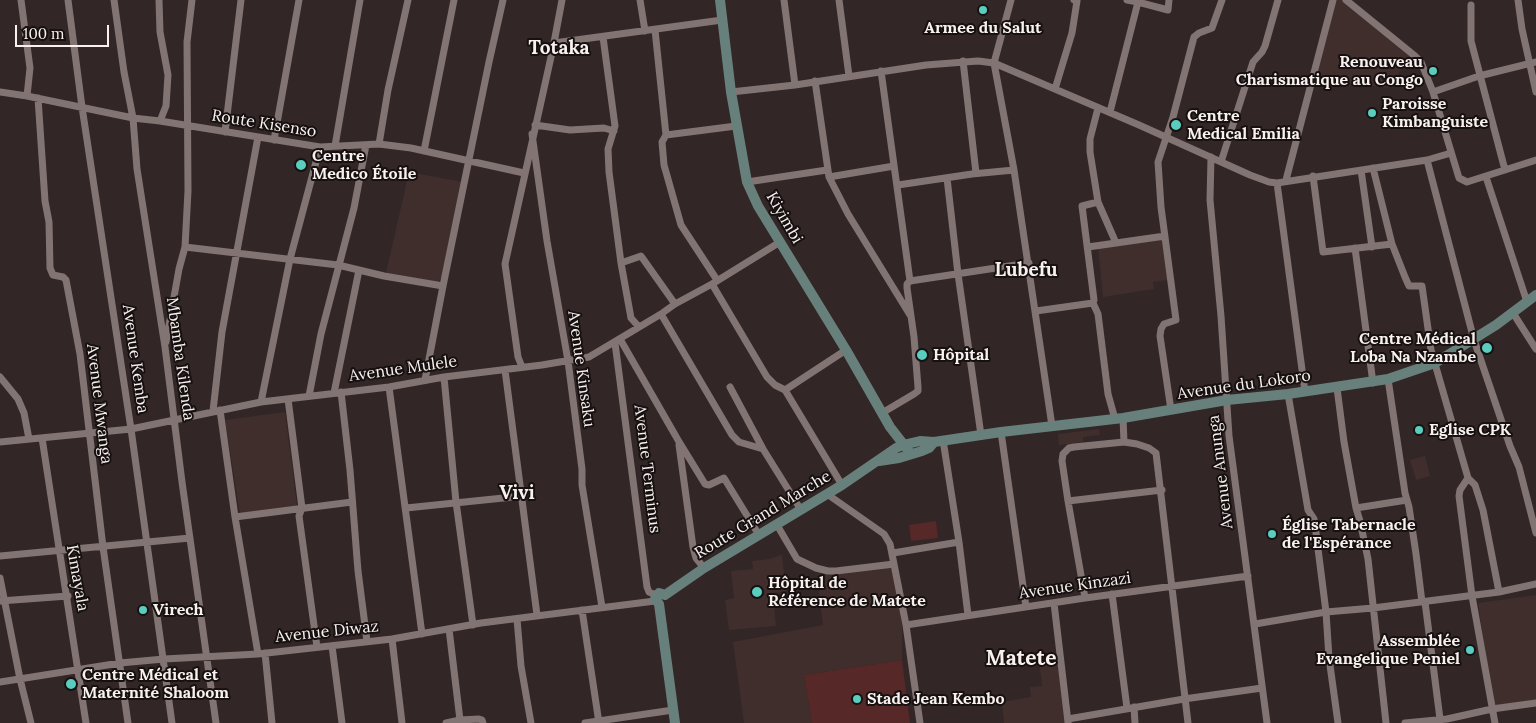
<!DOCTYPE html>
<meta charset="utf-8">
<style>
body{margin:0}
#map{position:relative;width:1536px;height:723px;overflow:hidden;background:#322626;font-family:Lora,serif}
canvas{display:block}
.scale{position:absolute;left:15px;top:25px;width:94px;height:22px;box-sizing:border-box;border:2px solid #f9f1f0;border-top:0;padding-left:6px;font-size:15px;line-height:18px;white-space:nowrap;color:#f9f1f0;-webkit-text-stroke:4px #161110;paint-order:stroke}
</style>
<div id="map">
<canvas width="1536" height="723"></canvas>
<div class="scale">100 m</div>
</div>
<script>
const context = document.querySelector('canvas').getContext('2d');
context.lineJoin = 'round';
function fillPath(path, color) {
  context.fillStyle = color;
  context.fill(path, 'evenodd');
}
function poly(rows) {
  const path = new Path2D();
  for (const r of rows) {
    path.moveTo(r[0], r[1]);
    for (let i = 2; i < r.length; i += 2) path.lineTo(r[i], r[i + 1]);
  }
  return path;
}
function strokePath(path, color, width, dash) {
  context.strokeStyle = color;
  context.lineWidth = width;
  context.lineCap = dash ? 'butt' : 'round';
  context.setLineDash(dash || []);
  context.stroke(path);
}
function write(font, color, halo, rows, align = 'center') {
  context.font = font + ' Lora,serif';
  context.lineWidth = 4;
  context.setLineDash([]);
  context.textBaseline = 'middle';
  context.strokeStyle = halo;
  context.fillStyle = color;
  for (const [text, x, y, turn = 0] of rows) {
    context.save();
    context.translate(x, y);
    context.rotate((+turn || 0) * Math.PI / 180);
    context.textAlign = isNaN(turn) ? turn : align;
    if (halo) context.strokeText(text, 0, 0);
    context.fillText(text, 0, 0);
    context.restore();
  }
}
fillPath(poly([
 [1336,0,1342,0,1411,55,1389,88,1315,79],
 [409,172,463,182,443,276,438,282,386,273],
 [1162,239,1168,280,1153,282,1154,289,1103,297,1098,247],
 [285,412,297,506,240,514,225,420],
 [1099,429,1100,435,1083,437,1083,442,1059,445,1058,434],
 [1425,456,1430,476,1416,480,1410,460],
 [782,555,786,591,773,593,776,626,729,630,725,600,734,598,731,571,753,569,752,561,770,559],
 [893,566,902,625,902,660,804,675,812,723,744,723,733,642,823,625,817,575],
 [1536,595,1536,700,1493,706,1478,603],
 [1057,653,1066,723,1004,723,1002,702,1031,697,1030,687,1042,686,1039,660,1048,659,1048,655]
]), '#402e2d');
fillPath(poly([
 [936,521,938,538,911,541,909,525],
 [902,660,910,723,812,723,804,675]
]), '#562828');
strokePath(poly([
 [21,0,30,68,27,96],
 [68,0,82,107,131,429,172,723],
 [114,0,124,72,133,118,137,169,165,347,182,482,216,723],
 [159,0,160,32,168,75,166,106,160,121],
 [640,0,645,31],
 [784,0,795,85],
 [839,0,849,76],
 [1011,0,994,63,1014,170,1052,426],
 [1127,0,1138,2],
 [1346,0,1415,56,1421,62,1433,92,1459,178,1467,182,1536,160],
 [1518,0,1522,29,1536,92],
 [1471,5,1471,41,1505,170],
 [655,30,666,135,662,142,664,165,681,225,717,280],
 [603,37,615,126,608,149,609,172,621,263,631,318,639,327],
 [554,43,722,20],
 [963,61,976,173],
 [881,71,910,281,907,284,907,288,914,337,918,387,918,391,914,394,882,413],
 [815,81,829,177,848,214,910,315],
 [1055,89,1072,33,1077,1,1074,0],
 [0,92,27,96,133,118,160,121,320,147,379,144,411,148,524,173],
 [731,92,795,85,926,65,978,61,994,63,1139,125,1250,175,1269,182,1277,183,1427,160,1451,153],
 [1433,92,1479,76,1536,62],
 [38,98,45,201,49,222,50,268,53,275,63,277,66,280,80,354,103,547,128,723],
 [1098,108,1090,139,1090,152,1098,202,1082,206,1094,300,1093,303,1098,314,1108,394,1115,419],
 [1110,112,1138,2,1168,10,1169,0],
 [535,125,570,130,604,128,614,131],
 [225,132,241,0],
 [532,134,547,241,568,361,582,469,582,485,602,607],
 [666,135,736,126],
 [274,140,299,0],
 [379,144,388,90,408,0],
 [335,146,360,0],
 [424,151,454,0],
 [1211,157,1210,200,1221,316,1229,436,1267,723],
 [1427,160,1474,340,1510,446,1519,467,1536,533],
 [1221,162,1253,62,1262,52,1265,46,1278,0],
 [1373,168,1392,244,1405,277,1409,286,1422,286,1431,350,1468,478,1475,485,1483,510,1499,592],
 [1361,170,1372,247],
 [1313,176,1323,252,1392,244],
 [829,177,894,166],
 [1486,177,1527,302],
 [947,178,958,274,981,435],
 [1286,180,1333,0],
 [747,182,827,170],
 [1277,183,1305,392],
 [898,185,972,174,1014,170],
 [1098,202,1116,243],
 [185,247,338,265,384,276,443,286],
 [1088,247,1165,236],
 [1355,248,1373,383],
 [621,263,641,256,675,304],
 [910,281,1029,263],
 [712,284,767,377,775,385,785,390,842,485],
 [1036,311,1093,303],
 [1513,313,1536,349],
 [661,314,732,435,739,442,763,449,801,510],
 [620,339,678,440,705,484,709,485,724,478,759,535],
 [166,342,179,269,185,247,188,191,187,42,192,0],
 [615,343,647,587,649,592,656,595],
 [522,367,518,357,505,264,553,48,562,0],
 [505,370,537,615],
 [0,377,18,399,24,413,29,439],
 [444,377,456,502,473,625],
 [1388,379,1405,493,1409,507,1416,554,1422,602],
 [425,380,443,286,489,62,503,0],
 [389,387,422,634],
 [730,387,763,449],
 [1337,388,1344,442,1356,508,1360,521,1368,559,1386,723],
 [785,390,846,350],
 [341,392,350,470,358,571,367,641],
 [334,393,359,270],
 [1288,394,1308,510,1314,519,1315,525,1326,612,1329,658,1338,723],
 [309,396,321,334,354,208,366,145],
 [288,399,302,508,299,516,317,647],
 [261,402,290,259,320,147],
 [220,410,235,517,258,654],
 [1171,410,1160,336,1161,329,1164,324,1176,320,1161,207,1158,162,1173,117,1194,37,1199,33,1212,28,1222,0],
 [213,411,222,332,258,137],
 [1123,418,1124,442,1137,444,1149,448,1156,453,1188,723],
 [1001,432,1026,607],
 [42,438,86,723],
 [943,440,959,542,968,615],
 [0,442,131,429,261,402,389,387,444,377,542,365,589,357,661,314,675,304,712,284,780,242],
 [679,445,693,547,696,558,704,568],
 [1468,478,1460,490,1459,496,1472,596,1495,723],
 [827,494,884,534,890,544,906,625,920,723],
 [1068,501,1162,490],
 [406,508,523,496],
 [1356,508,1407,500],
 [235,517,352,502],
 [777,525,797,559,816,568,828,571,836,571,894,564],
 [893,553,959,542],
 [0,556,190,538],
 [0,578,20,679,31,723],
 [1112,594,1127,708],
 [1085,598,1068,501,1062,461,1063,454,1069,448,1074,447,1124,442],
 [0,601,68,596],
 [1425,602,1440,719],
 [1054,603,1068,722],
 [582,610,599,723],
 [517,619,521,666,531,723],
 [1255,624,1326,612,1373,608,1499,592,1536,584],
 [906,625,1085,598,1248,576],
 [449,629,460,720,479,719,482,720,483,723],
 [392,639,402,723],
 [332,646,342,723],
 [265,653,272,723],
 [0,682,120,663,164,659,258,654,392,639,481,623,655,601],
 [1134,707,1135,723],
 [1068,719,1184,699,1262,688],
 [446,723,460,720],
 [585,723,673,710],
 [1405,723,1447,719,1492,709,1536,703]
]), '#827473', 7);
strokePath(poly([
 [720,0,731,92,747,182,758,206,846,350,890,427,911,454],
 [879,461,899,458,922,451,929,448,934,442],
 [665,595,704,568,842,485,896,448,903,445,920,441,934,442,1001,432,1123,418,1227,400,1288,394,1388,379,1435,363,1496,325,1536,295],
 [665,595,659,593,655,599,659,604,675,723]
]), '#67807b', 10);
for (const [x, y, r, color] of [
 [983,10,5,"#59cebe"],
 [1433,71,5,"#59cebe"],
 [1372,113,5,"#59cebe"],
 [1176,125,6,"#59cebe"],
 [301,165,6,"#59cebe"],
 [1487,348,6,"#59cebe"],
 [922,355,6,"#59cebe"],
 [1419,430,5,"#59cebe"],
 [1272,534,5,"#59cebe"],
 [757,592,6,"#59cebe"],
 [143,610,5,"#59cebe"],
 [1470,650,5,"#59cebe"],
 [71,684,6,"#59cebe"],
 [857,699,5,"#59cebe"]
]) {
  const dot = new Path2D();
  dot.arc(x, y, r, 0, 2 * Math.PI);
  context.fillStyle = color;
  context.fill(dot);
  strokePath(dot, '#161110', 2);
}
write('bold 16px', '#f9f1f0', '#161110', [
 ["Armee du Salut",983,28,"center"],
 ["Renouveau",1423,62,"right"],
 ["Charismatique au Congo",1423,80,"right"],
 ["Paroisse",1382,104],
 ["Kimbanguiste",1382,122],
 ["Centre",1187,116],
 ["Medical Emilia",1187,134],
 ["Centre",312,156],
 ["Medico Étoile",312,174],
 ["Centre Médical",1476,339,"right"],
 ["Loba Na Nzambe",1476,357,"right"],
 ["Hôpital",933,355],
 ["Eglise CPK",1429,430],
 ["Église Tabernacle",1282,525],
 ["de l'Espérance",1282,543],
 ["Hôpital de",768,583],
 ["Référence de Matete",768,601],
 ["Virech",153,610],
 ["Assemblée",1460,641,"right"],
 ["Evangelique Peniel",1460,659,"right"],
 ["Centre Médical et",82,675],
 ["Maternité Shaloom",82,693],
 ["Stade Jean Kembo",867,699]
], 'left');
write('16px', '#f9f1f0', '#161110', [
 ["Route Kisenso",264,124,9],
 ["Kiyimbi",784,218,60],
 ["Avenue Kemba",135,359,82],
 ["Mbamba Kilenda",180,359,82],
 ["Avenue Mulele",403,369,-8],
 ["Avenue Kinsaku",581,369,82],
 ["Avenue du Lokoro",1244,385,-8],
 ["Avenue Mwanga",99,404,83],
 ["Avenue Terminus",647,469,83],
 ["Avenue Anunga",1221,472,-97],
 ["Route Grand Marche",763,515,-31],
 ["Kimayala",77,578,80],
 ["Avenue Kinzazi",1075,586,-8],
 ["Avenue Diwaz",327,632,-6]
]);
write('bold 19px', '#f9f1f0', '#161110', [
 ["Totaka",559,49],
 ["Lubefu",1026,271],
 ["Vivi",517,494]
]);
write('bold 21px', '#f9f1f0', '#161110', [
 ["Matete",1021,659]
]);
</script>
